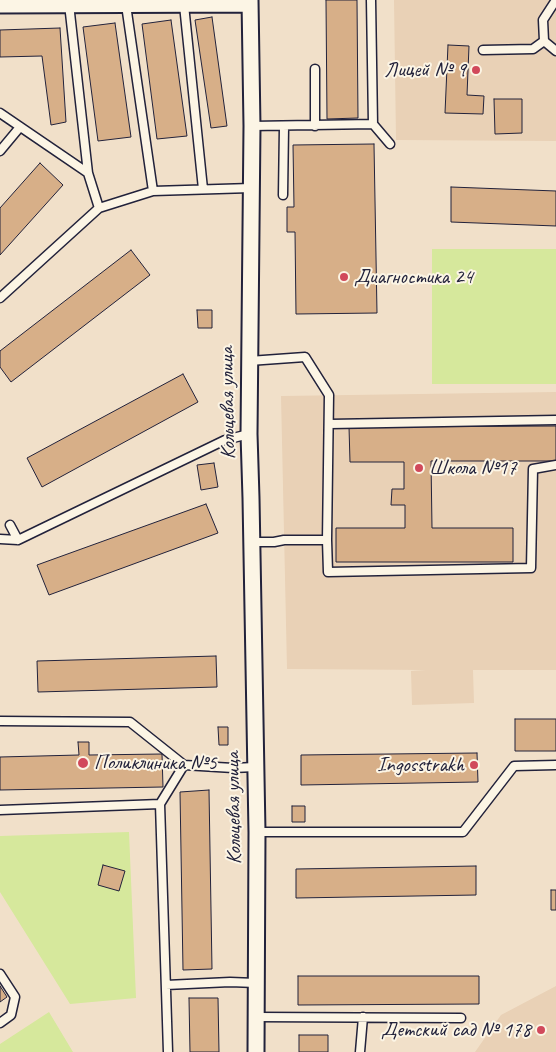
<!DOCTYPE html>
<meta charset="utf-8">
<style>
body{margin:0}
canvas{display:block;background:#f1e0c9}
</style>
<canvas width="556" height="1052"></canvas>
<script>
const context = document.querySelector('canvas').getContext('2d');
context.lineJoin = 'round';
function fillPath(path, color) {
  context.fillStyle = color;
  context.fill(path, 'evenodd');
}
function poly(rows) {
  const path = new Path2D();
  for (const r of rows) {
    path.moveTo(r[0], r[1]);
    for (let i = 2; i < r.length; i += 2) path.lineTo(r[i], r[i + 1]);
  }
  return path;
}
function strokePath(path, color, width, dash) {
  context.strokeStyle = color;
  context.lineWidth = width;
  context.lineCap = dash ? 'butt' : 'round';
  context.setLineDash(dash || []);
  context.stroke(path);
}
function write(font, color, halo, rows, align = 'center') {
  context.font = font + ' Caveat,sans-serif';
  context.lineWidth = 4;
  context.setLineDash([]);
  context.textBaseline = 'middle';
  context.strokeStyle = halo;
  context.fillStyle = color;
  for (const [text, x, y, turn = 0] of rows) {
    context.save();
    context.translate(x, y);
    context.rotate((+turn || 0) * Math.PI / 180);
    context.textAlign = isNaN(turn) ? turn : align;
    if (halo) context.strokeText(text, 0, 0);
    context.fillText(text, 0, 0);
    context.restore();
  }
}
fillPath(poly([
 [394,0,556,0,556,141,396,140],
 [556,392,556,670,473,670,474,703,412,705,411,671,426,670,287,669,281,396],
 [556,986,556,1052,475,1052,501,1015]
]), '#e9d1b6');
fillPath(poly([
 [432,249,556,249,556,384,432,384],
 [129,832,136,998,70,1004,0,892,0,836],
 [49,1012,73,1052,0,1052,0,1044]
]), '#d6e89c');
const building = poly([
 [326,0,357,0,358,118,327,119,326,0],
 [212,17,227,126,211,128,195,20,212,17],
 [171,20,187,136,157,139,142,24,171,20],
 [115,23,131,137,98,141,83,27,115,23],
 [60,28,66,122,51,125,42,56,0,57,0,30,60,28],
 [448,45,469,46,467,95,484,96,483,114,445,113,448,45],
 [494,99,522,99,522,133,495,134,494,99],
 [374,144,377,313,296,314,295,232,287,232,287,207,294,207,293,145,374,144],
 [40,163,63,185,0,255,0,208,40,163],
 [451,187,556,191,556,226,451,222,451,187],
 [131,250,150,275,11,382,0,367,0,351,131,250],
 [197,310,212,310,212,328,198,328,197,310],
 [183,374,198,402,42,487,27,458,183,374],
 [556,426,556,461,431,461,432,528,513,528,513,562,336,562,336,528,405,528,405,505,391,505,392,489,404,489,404,462,350,462,349,427,556,426],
 [214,463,218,487,201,490,197,465,214,463],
 [206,504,218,533,49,595,37,565,206,504],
 [216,656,217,687,38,692,37,661,216,656],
 [515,719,556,719,556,751,515,751,515,719],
 [218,727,228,727,228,745,219,745,218,727],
 [78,742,89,742,89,755,162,754,163,787,0,790,0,757,79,755,78,742],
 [477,753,478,782,301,785,301,755,477,753],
 [209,790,212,969,183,970,180,792,209,790],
 [292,806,305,806,305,822,292,822,292,806],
 [103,865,125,871,119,891,98,885,103,865],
 [476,866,476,895,296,898,296,869,476,866],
 [551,890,556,890,556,910,551,910,551,890],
 [298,976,479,976,479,1004,298,1005,298,976],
 [0,986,7,997,0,1002,0,986],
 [189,998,218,998,219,1052,190,1052,189,998],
 [299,1035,328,1035,328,1052,299,1052,299,1035]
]);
fillPath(building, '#d7af88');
strokePath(building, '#22223b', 1);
const lane = poly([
 [556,0,543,20,544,41,556,51],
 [69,4,88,173],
 [126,5,153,191],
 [184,5,203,189],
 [483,50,533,49,544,41],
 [315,69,315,126],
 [0,113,88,173,99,208,0,298],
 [373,124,390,144],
 [252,126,373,124,371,0],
 [0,151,20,127],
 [283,195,284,127],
 [99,208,153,191,251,188],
 [249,361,305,357,329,395,327,540,284,540,274,542,252,542],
 [330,424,556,420],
 [10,525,18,540],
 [0,539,18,540,225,440,249,434],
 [327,540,328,572,531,568,533,469,556,465],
 [0,721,130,722,184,765,233,768,255,767],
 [0,810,160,804],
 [257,832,463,832,514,766,556,765],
 [0,974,15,997,11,1015,0,1023],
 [166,985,230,982,256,983],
 [256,1017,461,1018],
 [168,1052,160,804,184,765],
 [360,1052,363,1017]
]);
const street = poly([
 [250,0,252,126,249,434,251,498,257,832,256,1052],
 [0,5,249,4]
]);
strokePath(lane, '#22223b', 11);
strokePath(street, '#22223b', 19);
strokePath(lane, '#fcf5e5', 8);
strokePath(street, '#fcf5e5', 15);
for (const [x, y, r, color] of [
 [476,70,5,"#d1495b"],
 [344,277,5,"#d1495b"],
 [419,468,5,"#d1495b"],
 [83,763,6,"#d1495b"],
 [474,765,5,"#d1495b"],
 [541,1030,5,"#d1495b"]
]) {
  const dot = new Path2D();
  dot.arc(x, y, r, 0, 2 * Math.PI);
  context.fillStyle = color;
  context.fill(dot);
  strokePath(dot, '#fcf5e5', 2);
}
write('21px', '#22223b', '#fcf5e5', [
 ["Лицей № 9",466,70],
 ["Диагностика 24",354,277,"left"],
 ["Школа №17",429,468,"left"],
 ["Поликлиника №5",94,763,"left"],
 ["Ingosstrakh",464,765],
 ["Детский сад № 178",531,1030]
], 'right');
write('21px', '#22223b', '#fcf5e5', [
 ["Кольцевая улица",228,403,-91],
 ["Кольцевая улица",234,808,-91]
]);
</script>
